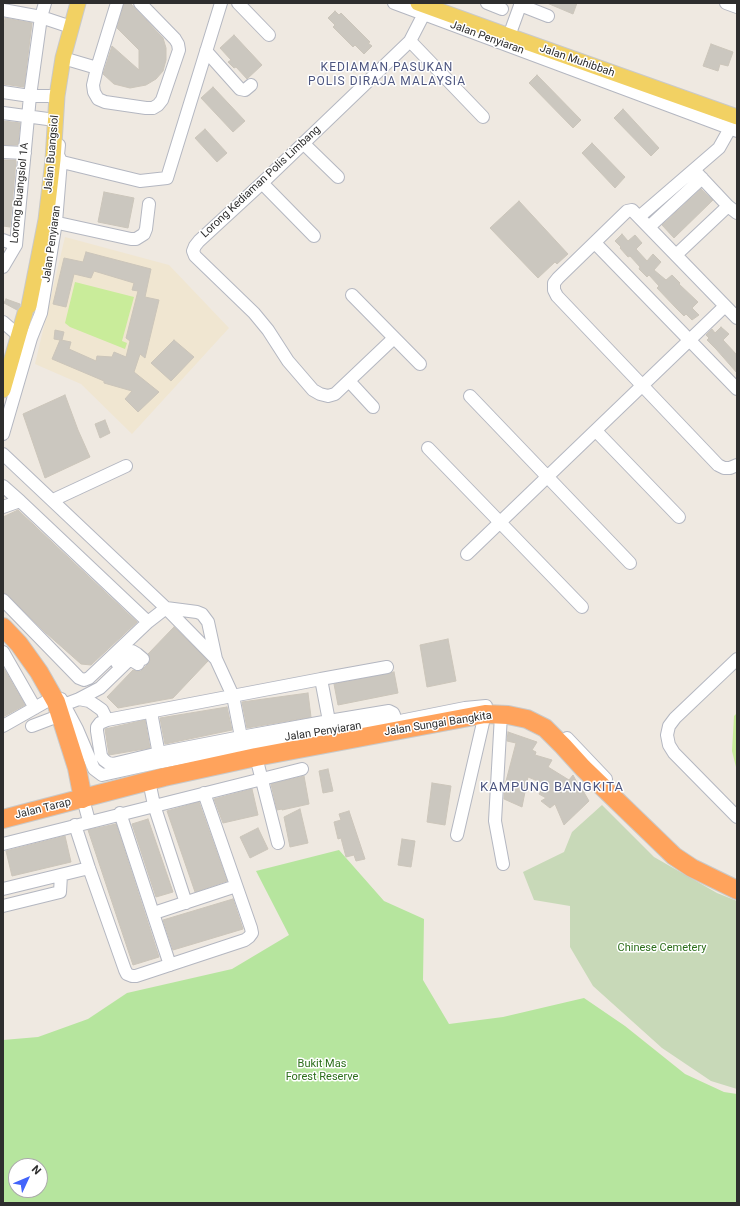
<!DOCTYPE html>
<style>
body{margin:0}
#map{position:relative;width:740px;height:1206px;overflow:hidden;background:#efe9e1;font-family:Roboto,sans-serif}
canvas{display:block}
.frame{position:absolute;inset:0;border:4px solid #2e2e2e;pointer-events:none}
.north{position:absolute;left:8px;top:1158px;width:40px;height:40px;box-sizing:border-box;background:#fff;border:1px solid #ababab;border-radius:50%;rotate:46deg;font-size:11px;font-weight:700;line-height:16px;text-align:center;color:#2e2e2e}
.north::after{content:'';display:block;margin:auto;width:14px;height:18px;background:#4264fb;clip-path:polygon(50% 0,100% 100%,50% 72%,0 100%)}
</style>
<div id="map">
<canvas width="740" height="1206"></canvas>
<div class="frame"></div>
<div class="north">N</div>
</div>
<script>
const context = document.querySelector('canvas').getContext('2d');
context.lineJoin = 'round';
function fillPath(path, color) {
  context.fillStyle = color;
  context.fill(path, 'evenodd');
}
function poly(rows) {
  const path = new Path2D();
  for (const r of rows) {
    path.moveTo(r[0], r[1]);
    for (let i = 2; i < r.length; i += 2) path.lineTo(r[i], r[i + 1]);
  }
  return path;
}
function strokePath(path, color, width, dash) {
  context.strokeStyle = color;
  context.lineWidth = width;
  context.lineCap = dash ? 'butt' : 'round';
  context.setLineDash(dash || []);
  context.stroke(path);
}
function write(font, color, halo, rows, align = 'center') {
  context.font = font + ' Roboto,sans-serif';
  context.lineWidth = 3;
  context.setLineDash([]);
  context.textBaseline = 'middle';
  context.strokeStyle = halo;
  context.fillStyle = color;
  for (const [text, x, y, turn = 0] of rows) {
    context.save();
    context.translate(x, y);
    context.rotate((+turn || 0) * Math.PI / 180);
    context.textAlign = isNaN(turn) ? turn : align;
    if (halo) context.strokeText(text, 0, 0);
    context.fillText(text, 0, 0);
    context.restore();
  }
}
fillPath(poly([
 [65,237,169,265,229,328,132,434,81,384,35,364]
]), '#f0e6d1');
fillPath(poly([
 [339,850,384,901,424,919,423,980,449,1024,503,1017,584,998,625,1026,685,1074,724,1092,737,1094,737,1203,3,1203,3,1040,38,1037,88,1019,127,993,232,969,289,935,256,871],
 [16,1166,40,1166,40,1190,16,1190]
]), '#b6e59e');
fillPath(poly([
 [602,805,654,857,717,893,737,901,737,1089,711,1081,662,1048,593,986,570,947,570,906,534,900,523,872,564,852,572,832]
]), '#c8d9b8');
fillPath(poly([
 [75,282,134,297,122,341,127,343,125,349,70,327,65,323],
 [737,713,737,771,732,751,734,716]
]), '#c9ec9a');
const building = poly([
 [124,3,130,3,163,38,166,48,166,60,163,71,156,79,146,85,130,88,114,84,103,74,112,46,139,70,139,50,117,28,124,3],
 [547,3,577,3,573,14,547,3],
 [335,11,339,15,341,13,370,42,368,43,372,46,364,54,355,45,353,47,333,27,335,25,328,18,335,11],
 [5,18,32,23,24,87,3,84,3,31,5,18],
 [234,35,262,65,247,79,236,67,234,68,228,62,231,60,220,48,234,35],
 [711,44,733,52,728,66,720,64,718,71,703,66,711,44],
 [537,75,581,120,573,128,529,83,537,75],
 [213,87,245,121,233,132,201,98,213,87],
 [623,109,659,148,651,156,614,118,623,109],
 [3,121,20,123,18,145,3,145,3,121],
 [205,129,227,153,217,162,195,138,205,129],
 [592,143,625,177,615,188,582,153,592,143],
 [3,160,16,160,10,227,3,226,3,160],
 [701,189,713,200,674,238,662,225,701,189],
 [104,192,134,198,128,228,98,222,104,192],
 [519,201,568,254,557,264,555,262,538,278,490,228,519,201],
 [622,234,628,241,635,235,642,243,636,249,647,261,653,254,661,262,654,270,666,280,672,275,680,283,679,284,698,302,692,308,699,315,692,320,686,314,684,316,676,308,657,288,659,286,649,275,647,277,639,269,640,267,630,256,628,257,620,248,621,247,615,241,622,234],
 [86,252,151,269,145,297,159,300,145,358,140,354,134,372,159,392,138,412,125,399,132,391,104,383,104,381,52,359,60,340,54,339,55,330,64,332,62,340,61,340,71,342,69,349,96,361,97,356,112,357,114,352,126,357,130,341,126,338,138,291,132,290,134,283,94,271,91,278,74,274,66,307,53,304,64,258,83,262,86,252],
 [6,299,20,304,20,306,17,310,4,303,6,299],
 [721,327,729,334,723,340,737,355,737,373,716,349,707,340,709,338,706,335,712,329,715,333,721,327],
 [174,340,194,357,171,381,151,363,174,340],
 [65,395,78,430,90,457,45,478,23,414,65,395],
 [105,420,110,433,100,438,95,424,105,420],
 [18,510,137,622,91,665,81,664,46,633,8,595,3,593,3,517,18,510],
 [174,627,208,661,173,698,118,708,107,697,133,670,137,671,141,671,148,664,150,660,148,654,174,627],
 [448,639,456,681,427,687,420,645,448,639],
 [3,667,25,705,3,717,3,667],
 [394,672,398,693,338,705,334,684,394,672],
 [308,693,311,717,247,728,242,702,308,693],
 [227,707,232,730,165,744,160,718,227,707],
 [145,720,150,748,109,755,105,729,145,720],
 [508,732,537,742,532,750,536,752,535,755,552,760,548,767,569,780,573,775,581,790,582,789,589,801,564,825,555,804,550,808,541,801,546,798,539,794,545,784,528,777,522,807,504,799,505,785,516,743,507,741,508,732],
 [328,769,333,791,323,793,319,771,328,769],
 [304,776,309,804,282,810,282,809,277,810,271,784,304,776],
 [432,783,451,786,445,825,427,822,432,783],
 [252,789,258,815,223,823,214,799,252,789],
 [199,802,227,881,195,892,167,811,199,802],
 [300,809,308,843,290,847,284,817,300,809],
 [349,811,365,859,356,861,354,855,346,857,341,838,338,839,334,822,341,820,339,814,349,811],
 [148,819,173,892,156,897,132,824,148,819],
 [116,824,159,957,133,965,88,830,116,824],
 [258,828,268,849,250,858,240,837,258,828],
 [65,836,71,862,12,876,6,851,65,836],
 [402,839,415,841,411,867,398,865,402,839],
 [233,899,243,929,173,950,163,920,233,899]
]);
fillPath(building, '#cbc7bf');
strokePath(building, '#cbc5ba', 1);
const minor = poly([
 [117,3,97,68,93,85,94,92,98,99,105,102,146,108,153,108,158,105,162,100,179,50,178,44,175,39,140,3],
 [238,3,269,35],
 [394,3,737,131],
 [487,3,502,9],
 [726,3,737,7],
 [520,5,548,16],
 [3,10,41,17,71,27],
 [509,36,521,3],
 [410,41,483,117],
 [206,51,240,89,245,90,251,85],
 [63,58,97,68],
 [3,92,30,96,57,96],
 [3,113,55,120],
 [303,143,338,177],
 [3,152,25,153],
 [54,160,140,181,167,178,221,3],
 [697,173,728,206,737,213],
 [262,183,314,236],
 [639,217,719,148,728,132,731,120],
 [49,221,131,239,136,239,144,234,146,229,149,204],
 [649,227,702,178],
 [3,240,16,245],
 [595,243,737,389],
 [676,255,728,206],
 [3,267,16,245,30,96,41,17,45,3],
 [352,295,420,364],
 [737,318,632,210,627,211,558,278,554,283,554,290,557,296,718,465,724,468,730,468,737,465],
 [3,322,19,336],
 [394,338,335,394,328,396,320,394,313,390,288,361,268,330,254,313,195,256,193,251,195,246,199,241,262,183,410,41,428,6],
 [349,381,373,407],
 [470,396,630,563],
 [596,431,679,517],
 [3,434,31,338,41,313,56,222,61,161,58,155,59,145],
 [428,448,582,607],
 [3,454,166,608,216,659],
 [3,486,20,501],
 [53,500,126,466],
 [3,507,20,501,148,622],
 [467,554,725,306],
 [3,600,79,678,84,680,89,678,148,622,166,608,197,612,202,614,208,622,216,659,233,696,241,737],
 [3,652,35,708],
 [737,659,675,718,669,726,667,735,669,745,674,753,737,817],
 [117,663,127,653,132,651,137,654,143,659],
 [321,679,387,667],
 [61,699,77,729,94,769,102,775,161,762,345,727,395,722,465,708,486,706],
 [79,699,89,701,95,705,102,710,107,720],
 [58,707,79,699,100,688,128,661,133,661,138,664],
 [151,712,160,760],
 [501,715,495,821,503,864],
 [3,726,54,697],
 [32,726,61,715],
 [332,736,329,721,321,679,107,720,100,723,97,727,97,731,101,756,104,760,108,763,113,764,159,753,241,737,329,721,389,711,393,713,394,715,397,730],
 [567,738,606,779],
 [256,757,278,843],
 [149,781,154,805,186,903],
 [83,799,89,821],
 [120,813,170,965],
 [75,825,89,868,125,970,127,974,132,976,136,976,245,940,249,937,252,933,251,928,204,793],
 [457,835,485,714],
 [3,844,302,769],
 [3,889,89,868],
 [3,906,60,892,61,875],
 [154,913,236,886]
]);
const major = poly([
 [418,3,509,36,737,117],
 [29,306,46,220,53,160,57,96,63,58,78,3],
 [3,390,25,313]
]);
const highway = poly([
 [3,627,19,644,39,672,56,702,77,768,83,799],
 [3,819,164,777,256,757,485,714,508,715,527,719,545,728,563,746,583,768,674,856,692,868,737,890]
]);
strokePath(minor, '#b4b7c1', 14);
strokePath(major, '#c9c9c9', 17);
strokePath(highway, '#c9c9c9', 20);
strokePath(minor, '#fff', 12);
strokePath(major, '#f2d163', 15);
strokePath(highway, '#ffa35c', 18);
write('11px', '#2e2e2e', '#fff', [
 ["Jalan Penyiaran",487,38,20],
 ["Jalan Muhibbah",577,61,19],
 ["Jalan Buangsiol",52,154,-85],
 ["Lorong Kediaman Polis Limbang",261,182,-43],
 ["Lorong Buangsiol 1A",20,193,-84],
 ["Jalan Penyiaran",52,244,-82],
 ["Jalan Sungai Bangkita",438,724,-9],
 ["Jalan Penyiaran",323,732,-9],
 ["Jalan Tarap",43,809,-14]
]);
write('11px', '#2c6e1b', '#fff', [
 ["Chinese Cemetery",662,948],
 ["Bukit Mas",322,1064],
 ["Forest Reserve",322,1077]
]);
context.letterSpacing = '1px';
write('12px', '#4d5680', '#fff', [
 ["KEDIAMAN PASUKAN",387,68],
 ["POLIS DIRAJA MALAYSIA",387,82]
]);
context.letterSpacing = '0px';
context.letterSpacing = '1px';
write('13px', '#4d5680', '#fff', [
 ["KAMPUNG BANGKITA",552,788]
]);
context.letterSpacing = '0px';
</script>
